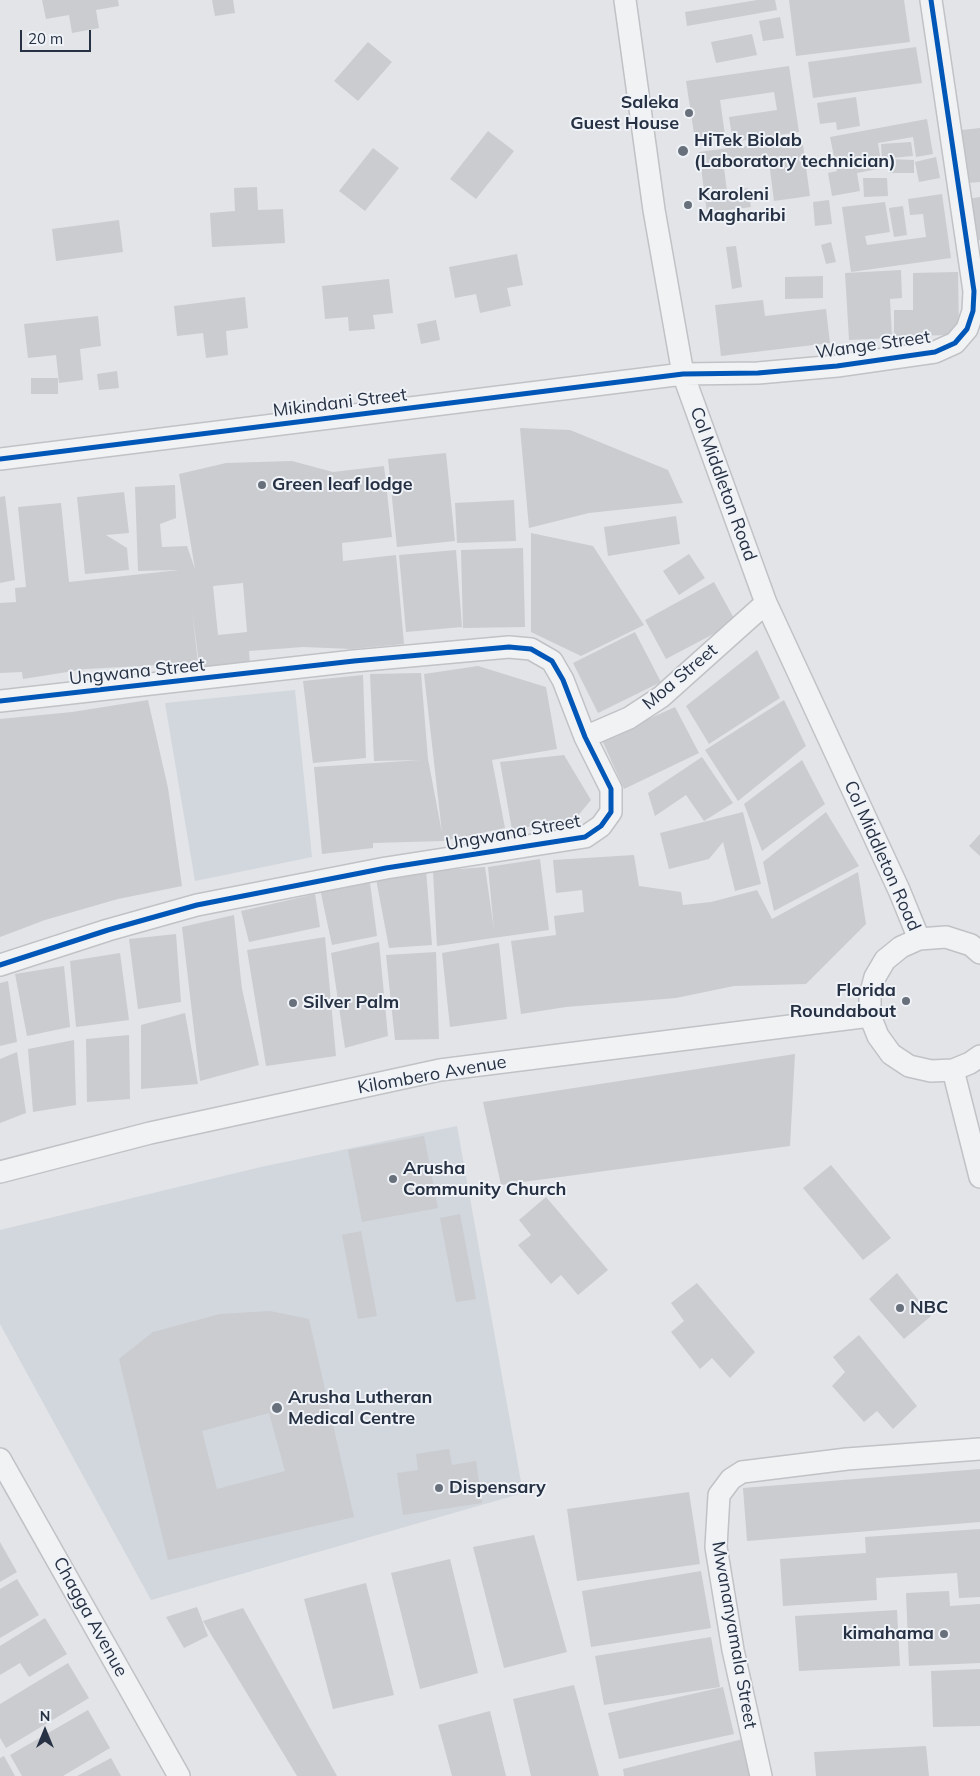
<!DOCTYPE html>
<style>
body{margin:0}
#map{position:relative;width:980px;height:1776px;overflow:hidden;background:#e2e4e7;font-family:Mulish,sans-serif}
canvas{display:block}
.north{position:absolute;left:20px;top:1706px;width:50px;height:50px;-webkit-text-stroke:4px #eff2f7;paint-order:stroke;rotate:0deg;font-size:14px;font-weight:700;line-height:20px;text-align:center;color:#263143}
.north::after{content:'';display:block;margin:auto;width:18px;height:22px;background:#263143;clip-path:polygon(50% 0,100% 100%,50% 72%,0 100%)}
.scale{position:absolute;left:20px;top:30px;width:71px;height:22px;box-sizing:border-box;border:2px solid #263143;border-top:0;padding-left:6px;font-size:15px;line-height:18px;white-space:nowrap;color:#263143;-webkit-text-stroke:4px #eff2f7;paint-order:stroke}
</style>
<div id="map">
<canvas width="980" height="1776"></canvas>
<div class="north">N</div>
<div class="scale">20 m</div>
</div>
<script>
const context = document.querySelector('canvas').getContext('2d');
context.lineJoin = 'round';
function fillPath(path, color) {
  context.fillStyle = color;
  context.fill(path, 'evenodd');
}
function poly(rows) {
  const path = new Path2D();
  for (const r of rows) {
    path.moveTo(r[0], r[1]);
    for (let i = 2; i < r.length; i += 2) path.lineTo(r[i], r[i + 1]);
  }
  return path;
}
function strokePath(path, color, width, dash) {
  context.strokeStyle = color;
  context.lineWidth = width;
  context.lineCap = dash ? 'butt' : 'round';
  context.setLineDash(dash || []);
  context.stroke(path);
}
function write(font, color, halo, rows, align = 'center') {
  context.font = font + ' Mulish,sans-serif';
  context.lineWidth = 4;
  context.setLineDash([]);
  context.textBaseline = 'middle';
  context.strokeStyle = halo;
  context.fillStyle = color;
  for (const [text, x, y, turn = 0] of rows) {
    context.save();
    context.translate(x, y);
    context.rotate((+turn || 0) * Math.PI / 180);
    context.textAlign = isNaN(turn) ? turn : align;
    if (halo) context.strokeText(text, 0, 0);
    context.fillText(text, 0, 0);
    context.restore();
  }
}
fillPath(poly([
 [295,690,312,857,195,881,165,703],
 [457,1126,523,1493,151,1600,0,1324,0,1230,261,1167]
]), '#d2d7de');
fillPath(poly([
 [42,0,118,0,119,6,96,10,99,28,72,33,69,15,46,19],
 [212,0,233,0,235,13,215,16],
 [757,0,775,0,777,10,687,26,685,12],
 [789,0,904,0,910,42,796,56],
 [780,17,784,38,763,41,759,21],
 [752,34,757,55,716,63,711,42],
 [368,42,392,62,358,101,334,81],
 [916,47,922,83,813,98,808,62],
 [789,66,799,132,733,142,729,117,777,110,774,92,720,100,725,135,695,140,686,81],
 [856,97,860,126,837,130,836,122,820,124,817,103],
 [927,119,933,154,916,157,913,137,878,143,882,168,857,173,860,191,832,196,828,173,837,171,830,137],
 [980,128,980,182,968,183,962,130],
 [488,131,514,151,476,199,450,179],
 [802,138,810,196,774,201,769,162,724,168,727,191,748,188,751,207,707,213,699,152],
 [911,142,913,156,882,159,881,144],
 [373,148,399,168,365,211,339,191],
 [936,157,940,178,919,182,915,162],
 [889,159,914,160,914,173,889,173],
 [863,178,887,178,888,196,864,197],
 [257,187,258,210,283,209,285,243,212,247,210,213,235,211,234,188],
 [942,194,951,258,851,272,842,207,885,202,890,232,865,236,867,245,926,237,923,214,910,215,908,199],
 [980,197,980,240,977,241,968,199],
 [829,200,832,224,815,226,813,202],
 [903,206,907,235,894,237,889,208],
 [119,220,123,252,56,261,52,229],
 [831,242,836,262,826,264,821,245],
 [736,246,742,287,732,289,726,247],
 [517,254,523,285,507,288,511,306,480,313,476,294,455,298,449,267],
 [901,270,902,298,890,299,892,338,849,340,845,273],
 [958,272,959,335,894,336,894,310,913,310,913,273],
 [823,276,823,298,785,299,785,277],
 [389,279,393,313,373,315,375,329,349,331,348,317,325,319,322,286],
 [245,297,248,328,226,331,228,355,206,358,203,333,177,336,174,306],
 [763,300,765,316,826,309,830,343,721,356,715,305],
 [98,316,101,346,80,349,83,380,59,383,56,355,28,358,24,324],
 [436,320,440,340,421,344,417,324],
 [117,371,119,388,99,390,97,374],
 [31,378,58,378,58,394,31,394],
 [520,428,570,430,668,470,683,503,589,513,529,528],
 [446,453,455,541,397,547,388,459],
 [292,461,333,472,384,466,392,537,342,543,343,561,396,555,404,644,352,649,303,647,249,651,250,665,200,671,192,610,198,663,86,669,23,679,22,672,0,673,0,603,16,602,15,588,26,587,18,507,61,503,69,582,179,570,138,571,135,487,175,485,176,518,160,524,162,547,187,546,195,569,179,474,226,463],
 [243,583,247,632,218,635,213,586],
 [124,492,129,533,106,535,127,548,129,570,85,574,77,497],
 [5,496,15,580,0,583,0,497],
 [514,500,516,541,457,543,455,503],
 [676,516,680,544,608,556,604,527],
 [531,533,593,546,644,625,581,656,531,632],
 [523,548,525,627,463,628,461,550],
 [456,550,462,627,406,632,399,555],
 [689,554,705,578,679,595,663,571],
 [714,582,736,622,666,659,645,620],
 [635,632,661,682,598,713,573,663],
 [757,650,780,698,709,744,686,706],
 [478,666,546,687,557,749,492,760,505,828,443,841,373,843,373,848,322,854,314,767,421,760,374,761,370,674,421,673,428,759,442,833,424,674],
 [363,675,366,758,313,763,303,681],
 [148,700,168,788,182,886,118,899,45,920,0,937,0,719,72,712],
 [784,700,806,746,738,801,705,750],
 [675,707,699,753,624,789,602,740],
 [564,755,591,800,576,818,512,830,500,762],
 [702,757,733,803,704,821,686,795,655,816,648,793],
 [802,760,825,804,762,851,744,804],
 [743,812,761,884,735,891,723,842,709,859,669,869,660,833],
 [826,812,859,866,774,911,763,862],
 [980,834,980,856,969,846],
 [634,855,639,886,681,892,683,905,711,902,757,890,772,919,858,872,866,924,806,984,734,986,676,998,566,1007,521,1014,511,941,556,935,554,916,584,912,582,890,556,893,553,860],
 [540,859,549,930,437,946,433,871,485,867,494,930,488,867],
 [426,870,432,945,389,948,376,879],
 [370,883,377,936,332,945,320,889],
 [315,894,320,927,249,942,241,911],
 [234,915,242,989,259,1065,200,1081,182,927],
 [176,934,181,1002,138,1009,129,939],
 [325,937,336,1056,266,1066,247,950],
 [379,942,388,1036,345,1048,331,953],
 [499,943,507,1019,450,1027,442,953],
 [436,952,439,1039,395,1040,386,955],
 [120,953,129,1020,76,1027,70,961],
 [64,966,70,1027,27,1036,15,974],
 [8,981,17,1042,0,1046,0,983],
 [185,1013,198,1084,141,1089,141,1025],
 [129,1035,130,1099,87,1102,86,1039],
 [74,1040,76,1105,33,1112,28,1049],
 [17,1052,26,1113,0,1123,0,1059],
 [795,1054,790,1146,501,1185,483,1102],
 [424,1136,438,1208,362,1222,348,1150],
 [831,1165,891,1238,863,1260,803,1188],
 [546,1197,608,1270,578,1295,561,1275,551,1284,518,1245,531,1235,519,1220],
 [460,1214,476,1299,456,1302,440,1218],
 [361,1231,377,1316,358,1319,342,1235],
 [897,1273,931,1316,904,1339,869,1299],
 [697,1283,755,1352,730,1378,712,1358,700,1369,671,1332,684,1321,671,1303],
 [270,1311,309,1319,354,1517,168,1560,119,1359,153,1332,220,1314],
 [269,1413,285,1471,217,1489,202,1431],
 [859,1335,917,1406,893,1429,877,1411,864,1422,832,1386,845,1372,833,1357],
 [449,1449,452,1465,476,1461,482,1503,403,1515,397,1473,418,1470,416,1454],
 [980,1469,980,1522,747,1541,743,1488],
 [689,1492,700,1564,577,1581,567,1509],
 [980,1529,980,1597,959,1598,957,1573,876,1578,877,1600,783,1606,780,1559,866,1553,865,1537],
 [534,1535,567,1652,504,1668,473,1547],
 [0,1542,17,1572,0,1582],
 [450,1559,478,1673,420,1689,391,1573],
 [701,1571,711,1628,591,1647,582,1591],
 [17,1579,39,1615,0,1638,0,1589],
 [366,1583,394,1695,333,1709,304,1599],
 [949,1591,950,1606,980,1604,980,1663,909,1666,906,1593],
 [197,1607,208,1636,184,1648,166,1617],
 [243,1608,337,1776,297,1776,203,1621],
 [897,1610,900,1666,799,1671,795,1616],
 [45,1618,67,1654,29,1677,20,1663,0,1675,0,1646],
 [711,1637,720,1687,604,1705,595,1656],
 [68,1663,89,1698,6,1748,0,1738,0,1704],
 [980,1669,980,1726,933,1727,931,1671],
 [574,1685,599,1776,531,1776,513,1699],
 [723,1687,734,1734,619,1759,608,1713],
 [88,1710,110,1748,63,1776,22,1776,10,1755],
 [490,1711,506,1776,452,1776,438,1725],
 [743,1739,752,1776,624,1776,623,1769],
 [926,1746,929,1776,816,1776,814,1752],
 [4,1756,15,1776,0,1776,0,1758],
 [111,1758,121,1776,77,1776]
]), '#caccd0');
const street = poly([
 [625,0,654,210,683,374,766,603,899,890,919,939],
 [0,459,683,374,758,373,837,366,935,352,955,343,967,329,973,311,974,291,931,0],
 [0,701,354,661,509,647,531,649,552,661,563,680,585,737,611,789,611,812,601,826,585,837,386,868,197,905,108,930,0,965],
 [585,737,629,718,661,697,766,603],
 [980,953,971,945,946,937,919,939,901,947,885,960,875,977,870,996,870,1016,878,1036,891,1054,909,1066,931,1071,953,1070,970,1063,980,1056],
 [953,1070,980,1177],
 [0,1172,150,1133,440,1070,870,1016],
 [0,1459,179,1776],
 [761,1776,733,1650,716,1547,719,1495,731,1479,742,1472,847,1459,980,1449]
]);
strokePath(street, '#c0c2c5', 24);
strokePath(street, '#f1f2f4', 21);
strokePath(poly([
 [0,459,683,374,758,373,837,366,935,352,955,343,967,329,973,311,974,291,931,0],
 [0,701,354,661,509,647,531,649,552,661,563,680,585,737,611,789,611,812,601,826,585,837,386,868,197,905,108,930,0,965]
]), '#0057b8', 5);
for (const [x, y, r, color] of [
 [689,113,5,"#68707c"],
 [683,151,6,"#68707c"],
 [688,205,5,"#68707c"],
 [262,485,5,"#68707c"],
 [906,1001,5,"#68707c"],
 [293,1003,5,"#68707c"],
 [393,1179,5,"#68707c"],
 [900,1308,5,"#68707c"],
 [277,1408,6,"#68707c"],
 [439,1488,5,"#68707c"],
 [944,1634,5,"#68707c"]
]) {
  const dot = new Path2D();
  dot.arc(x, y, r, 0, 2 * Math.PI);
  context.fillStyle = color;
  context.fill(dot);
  strokePath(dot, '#eff2f7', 2);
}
write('bold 18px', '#263143', '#eff2f7', [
 ["Saleka",679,103,"right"],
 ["Guest House",679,124,"right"],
 ["HiTek Biolab",694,141],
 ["(Laboratory technician)",694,162],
 ["Karoleni",698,195],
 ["Magharibi",698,216],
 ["Green leaf lodge",272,485],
 ["Florida",896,991,"right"],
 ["Roundabout",896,1012,"right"],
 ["Silver Palm",303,1003],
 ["Arusha",403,1169],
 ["Community Church",403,1190],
 ["NBC",910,1308],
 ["Arusha Lutheran",288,1398],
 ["Medical Centre",288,1419],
 ["Dispensary",449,1488],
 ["kimahama",934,1634,"right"]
], 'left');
write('18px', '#263143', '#eff2f7', [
 ["Wange Street",873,345,-8],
 ["Mikindani Street",340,403,-7],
 ["Col Middleton Road",723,484,70],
 ["Ungwana Street",137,672,-6],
 ["Moa Street",680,677,-40],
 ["Ungwana Street",513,833,-10],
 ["Col Middleton Road",882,856,66],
 ["Kilombero Avenue",432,1075,-10],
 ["Chagga Avenue",90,1617,61],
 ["Mwananyamala Street",734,1635,80]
]);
</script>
